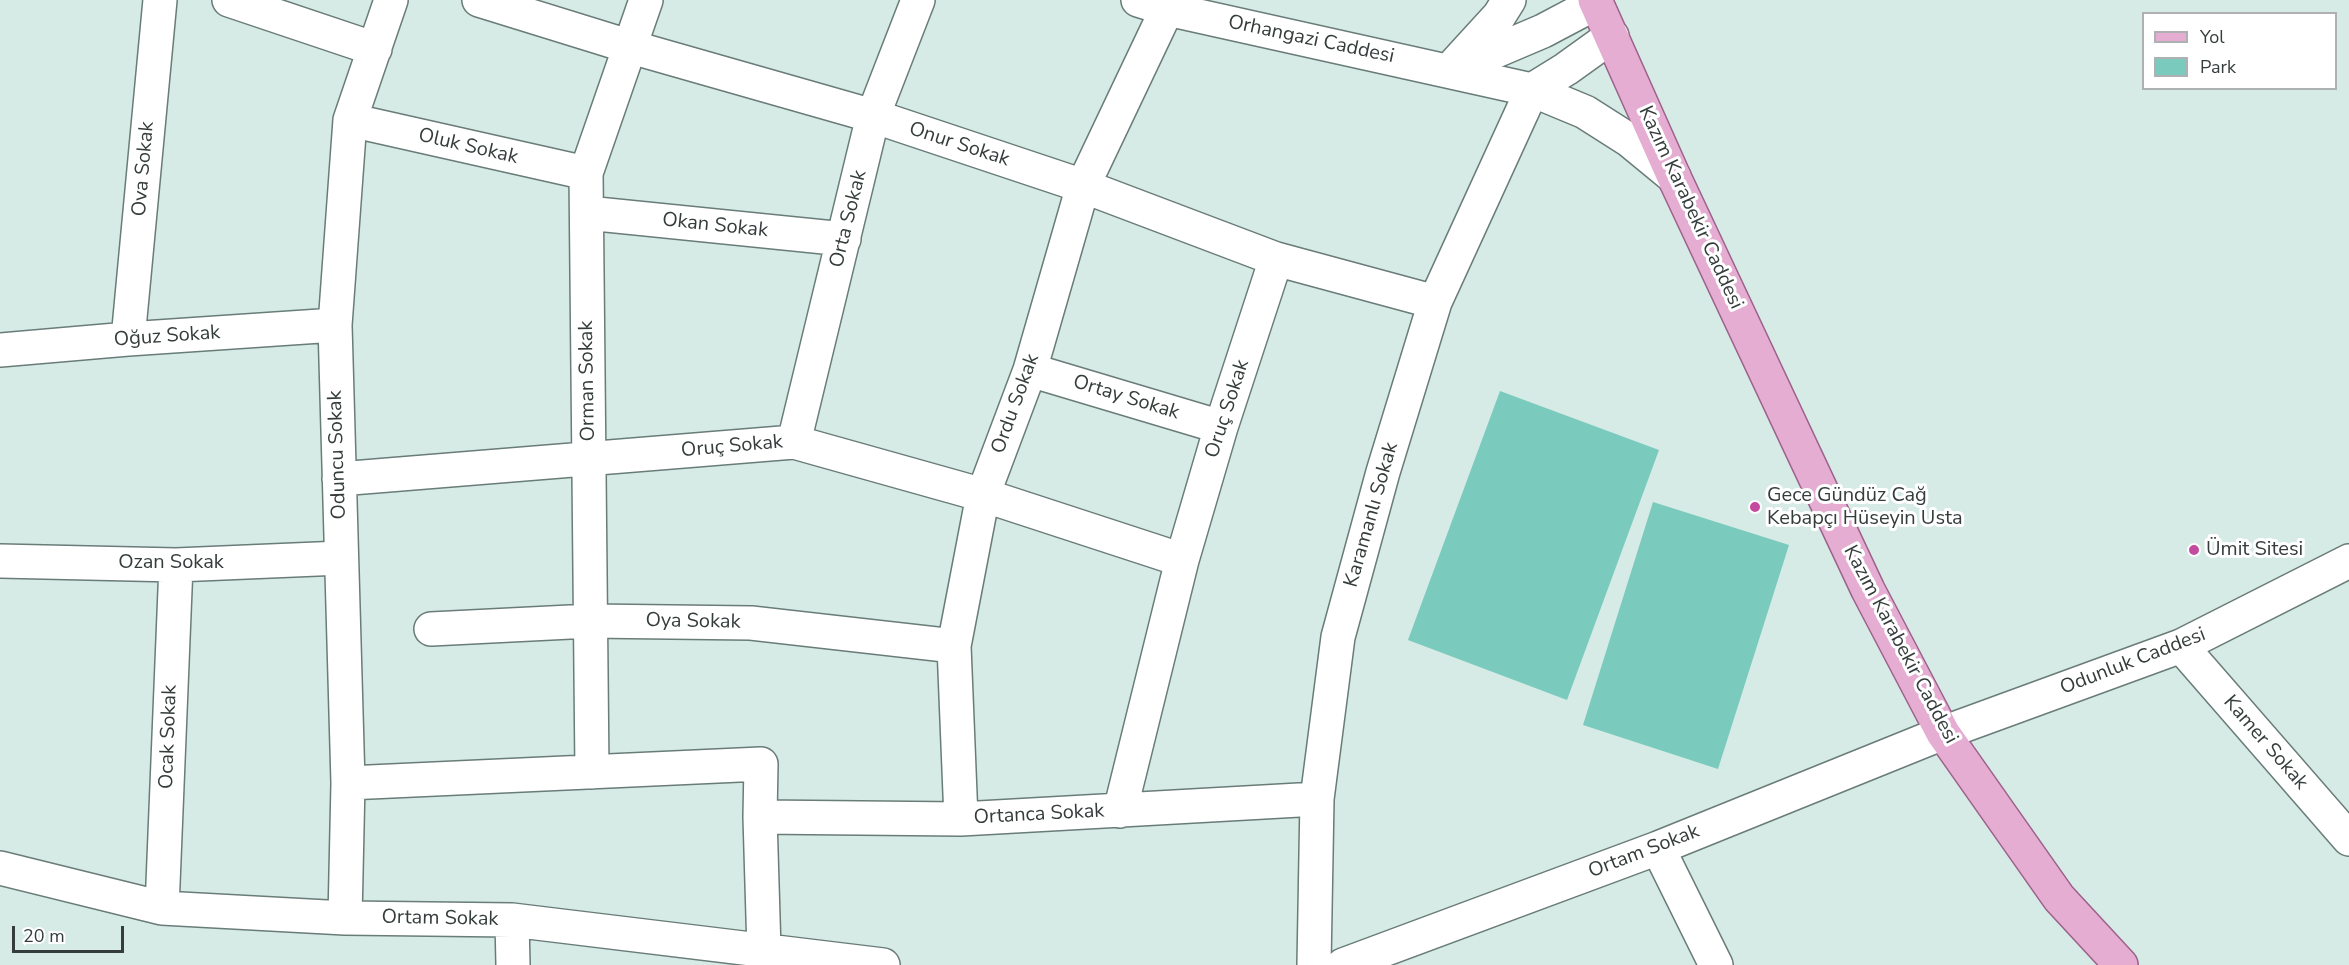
<!DOCTYPE html>
<meta charset="utf-8">
<style>
body{margin:0}
#map{position:relative;width:2349px;height:965px;overflow:hidden;background:#d6eae6;font-family:"Nunito Sans",sans-serif}
canvas{display:block}
.legend{position:absolute;left:2142px;top:12px;width:195px;height:78px;box-sizing:border-box;background:#fff;border:2px solid #aeb1b1;margin:0;padding:8px 10px;list-style:none;font-size:18px;color:#353d3c}
.legend li{display:flex;align-items:center;gap:12px;height:30px}
.legend b{width:30px;border:2px solid #aeb1b1}
.scale{position:absolute;left:12px;top:926px;width:112px;height:27px;box-sizing:border-box;border:3px solid #353d3c;border-top:0;padding-left:8px;font-size:18px;line-height:21px;white-space:nowrap;color:#353d3c;-webkit-text-stroke:4px #fff;paint-order:stroke}
</style>
<div id="map">
<canvas width="2349" height="965"></canvas>
<ul class="legend">
<li><b style="height:8px;background:#e5add2"></b>Yol</li>
<li><b style="height:16px;background:#7acbbd"></b>Park</li>
</ul>
<div class="scale">20 m</div>
</div>
<script>
const context = document.querySelector('canvas').getContext('2d');
context.lineJoin = 'round';
function fillPath(path, color) {
  context.fillStyle = color;
  context.fill(path, 'evenodd');
}
function poly(rows) {
  const path = new Path2D();
  for (const r of rows) {
    path.moveTo(r[0], r[1]);
    for (let i = 2; i < r.length; i += 2) path.lineTo(r[i], r[i + 1]);
  }
  return path;
}
function strokePath(path, color, width, dash) {
  context.strokeStyle = color;
  context.lineWidth = width;
  context.lineCap = dash ? 'butt' : 'round';
  context.setLineDash(dash || []);
  context.stroke(path);
}
function write(font, color, halo, rows, align = 'center') {
  context.font = font + ' "Nunito Sans",sans-serif';
  context.lineWidth = 6;
  context.setLineDash([]);
  context.textBaseline = 'middle';
  context.strokeStyle = halo;
  context.fillStyle = color;
  for (const [text, x, y, turn = 0] of rows) {
    context.save();
    context.translate(x, y);
    context.rotate((+turn || 0) * Math.PI / 180);
    context.textAlign = isNaN(turn) ? turn : align;
    if (halo) context.strokeText(text, 0, 0);
    context.fillText(text, 0, 0);
    context.restore();
  }
}
fillPath(poly([
 [1500,391,1659,450,1567,700,1408,640],
 [1653,502,1789,545,1718,769,1583,725]
]), '#7acbbd');
const minor = poly([
 [229,0,375,49],
 [479,0,631,47,873,116,1083,186,1276,259,1435,302],
 [1138,0,1167,9,1532,90,1585,112,1629,140,1674,177],
 [1456,63,1499,16,1509,0],
 [1449,71,1543,31,1596,3],
 [1532,90,1566,69,1612,36],
 [350,120,586,173],
 [587,213,844,239],
 [128,339,160,0],
 [0,350,128,339,335,325],
 [1030,370,1221,427],
 [794,442,873,116,918,0],
 [339,479,794,442,983,495,1182,560],
 [0,561,176,565,341,558],
 [431,629,590,621,751,623,954,646],
 [2181,646,2349,839],
 [592,772,586,173,646,0],
 [348,783,761,764,760,817,764,951],
 [1120,811,1182,560,1221,427,1276,259],
 [760,817,961,819,1317,799],
 [961,819,954,646,983,495,1030,370,1083,186,1167,9],
 [1658,848,1716,965],
 [0,868,162,908,345,918,512,920,883,965],
 [162,908,176,565],
 [345,918,348,783,335,325,350,120,391,0],
 [512,920,513,965],
 [1314,965,1317,799,1338,637,1383,472,1435,302,1532,90],
 [1343,965,1658,848,1943,733,2181,646,2349,561]
]);
const major = poly([
 [1595,0,1674,177,1868,590,1943,733,2059,898,2121,965]
]);
strokePath(minor, '#697c78', 36);
strokePath(major, '#9c628a', 36);
strokePath(minor, '#fff', 33);
strokePath(major, '#e5add2', 33);
for (const [x, y, r, color] of [
 [1755,507,6,"#c34a9e"],
 [2194,550,6,"#c34a9e"]
]) {
  const dot = new Path2D();
  dot.arc(x, y, r, 0, 2 * Math.PI);
  context.fillStyle = color;
  context.fill(dot);
  strokePath(dot, '#fff', 2);
}
write('20px', '#353d3c', '#fff', [
 ["Orhangazi Caddesi",1311,40,12],
 ["Onur Sokak",959,145,18],
 ["Oluk Sokak",468,147,13],
 ["Ova Sokak",144,169,-85],
 ["Kazım Karabekir Caddesi",1690,208,65],
 ["Orta Sokak",849,219,-76],
 ["Okan Sokak",715,226,6],
 ["Oğuz Sokak",167,337,-4],
 ["Orman Sokak",588,381,-91],
 ["Ortay Sokak",1126,398,17],
 ["Ordu Sokak",1016,404,-70],
 ["Oruç Sokak",1228,409,-72],
 ["Oruç Sokak",732,447,-5],
 ["Oduncu Sokak",338,455,-92],
 ["Karamanlı Sokak",1372,515,-74],
 ["Ozan Sokak",171,563],
 ["Oya Sokak",693,622,1],
 ["Kazım Karabekir Caddesi",1900,645,62],
 ["Odunluk Caddesi",2133,662,-21],
 ["Ocak Sokak",169,737,-88],
 ["Kamer Sokak",2265,743,49],
 ["Ortanca Sokak",1039,815,-3],
 ["Ortam Sokak",1644,852,-21],
 ["Ortam Sokak",440,919,1]
]);
write('20px', '#353d3c', '#fff', [
 ["Gece Gündüz Cağ",1767,496],
 ["Kebapçı Hüseyin Usta",1767,519],
 ["Ümit Sitesi",2206,550]
], 'left');
</script>
